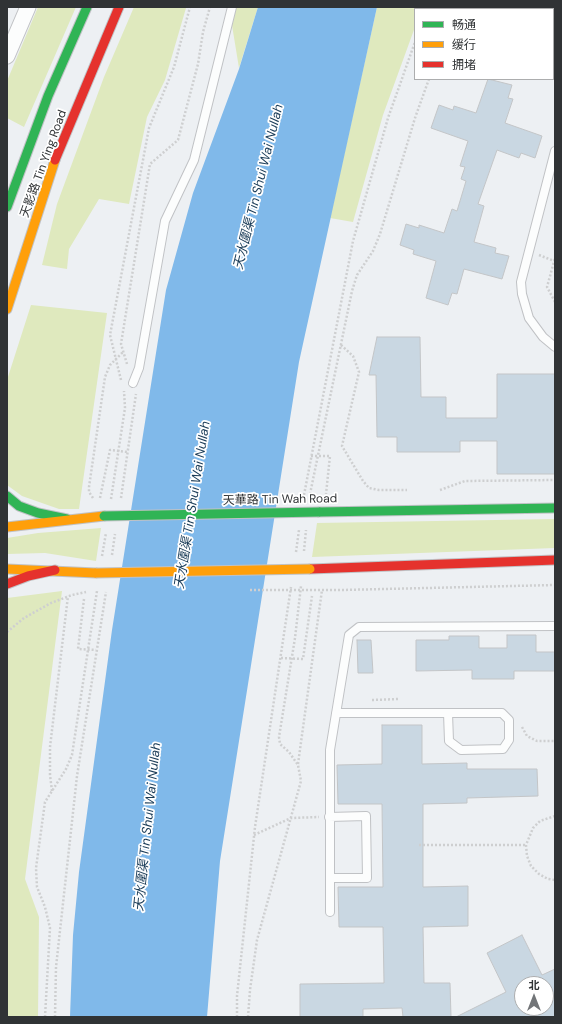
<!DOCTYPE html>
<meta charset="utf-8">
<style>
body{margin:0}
#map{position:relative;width:562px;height:1024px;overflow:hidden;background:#edf0f3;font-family:"DM Sans","Noto Sans SC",sans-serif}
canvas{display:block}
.frame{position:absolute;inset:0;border:8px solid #303335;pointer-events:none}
.legend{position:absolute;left:414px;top:8px;width:140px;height:72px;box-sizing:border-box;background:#fff;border:1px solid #acadae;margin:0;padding:5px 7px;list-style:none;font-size:12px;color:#303335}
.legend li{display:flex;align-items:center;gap:8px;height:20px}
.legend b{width:20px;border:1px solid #acadae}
.north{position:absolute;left:514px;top:976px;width:40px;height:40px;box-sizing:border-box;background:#fff;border:1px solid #acadae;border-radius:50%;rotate:0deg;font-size:11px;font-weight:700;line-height:16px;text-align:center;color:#303335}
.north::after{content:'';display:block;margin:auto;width:14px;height:18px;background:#727578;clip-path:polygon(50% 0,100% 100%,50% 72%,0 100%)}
</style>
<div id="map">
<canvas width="562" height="1024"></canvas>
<div class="frame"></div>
<ul class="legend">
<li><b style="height:5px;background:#30b455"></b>畅通</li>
<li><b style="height:5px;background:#ff9f0a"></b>缓行</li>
<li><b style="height:5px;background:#e5322d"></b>拥堵</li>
</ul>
<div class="north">北</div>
</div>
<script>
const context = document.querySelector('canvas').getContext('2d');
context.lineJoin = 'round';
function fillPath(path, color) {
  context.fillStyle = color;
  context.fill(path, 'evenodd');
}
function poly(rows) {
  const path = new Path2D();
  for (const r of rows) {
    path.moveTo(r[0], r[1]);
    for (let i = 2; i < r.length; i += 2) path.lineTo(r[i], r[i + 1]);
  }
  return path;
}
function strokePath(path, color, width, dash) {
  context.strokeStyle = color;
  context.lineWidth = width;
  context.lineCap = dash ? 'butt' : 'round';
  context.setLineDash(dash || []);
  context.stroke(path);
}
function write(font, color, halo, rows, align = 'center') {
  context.font = font + ' "DM Sans","Noto Sans SC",sans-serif';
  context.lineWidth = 3.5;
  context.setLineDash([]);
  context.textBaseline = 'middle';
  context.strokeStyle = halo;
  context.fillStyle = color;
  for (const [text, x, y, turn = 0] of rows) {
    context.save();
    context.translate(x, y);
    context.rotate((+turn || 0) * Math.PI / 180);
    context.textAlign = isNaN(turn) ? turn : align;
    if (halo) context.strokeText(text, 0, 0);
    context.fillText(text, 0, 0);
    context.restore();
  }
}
fillPath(poly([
 [38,7,76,7,24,127,7,118,7,81],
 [134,7,186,8,165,80,147,117,129,204,99,199,69,249,67,269,42,265,57,204,104,77],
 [229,7,258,7,239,68],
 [377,7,422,7,422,9,415,9,415,27,383,115,353,222,330,218],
 [31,305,107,313,79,509,59,509,22,496,7,485,7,380],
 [555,519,555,548,312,557,317,523],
 [101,528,96,561,45,553,7,554,7,538,38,533],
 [62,591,25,879,39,917,38,1017,7,1017,7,598]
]), '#dfe9be');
fillPath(poly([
 [258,7,377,7,299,362,220,861,207,1017,70,1017,73,935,79,872,112,630,166,290,193,193,239,69]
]), '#80b9ea');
const building = poly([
 [488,79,512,85,508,98,513,99,505,123,542,136,535,158,521,153,519,158,497,150,478,204,484,206,474,242,496,248,495,253,509,256,502,279,464,269,457,294,452,293,448,305,426,298,436,261,413,254,414,250,400,245,406,224,419,228,419,225,444,233,452,209,457,211,466,181,461,179,465,167,460,166,468,141,431,128,439,105,453,110,454,106,476,113,488,79],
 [377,337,420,337,421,397,446,397,446,418,497,418,497,374,555,374,555,474,497,474,497,441,460,441,460,452,397,452,397,437,377,437,376,375,369,375,377,337],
 [507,635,536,635,536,652,555,652,555,671,514,671,514,679,472,679,472,670,416,671,416,640,449,640,449,636,479,636,479,648,507,648,507,635],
 [357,640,371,640,373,673,358,673,357,640],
 [382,725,422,725,422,764,467,763,467,769,537,769,538,796,467,798,467,803,423,804,423,887,468,886,468,926,423,927,424,983,450,983,451,1017,403,1017,402,1008,363,1009,363,1017,300,1017,300,984,384,983,383,927,339,927,338,887,383,887,382,804,338,804,337,765,382,764,382,725],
 [522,935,542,975,555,969,555,1017,456,1017,506,992,487,953,522,935],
 [522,984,546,984,546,1008,522,1008,522,984]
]);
fillPath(building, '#c9d7e2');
strokePath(building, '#c3c5c7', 1);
const lane = poly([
 [555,151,521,282,522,294,529,318,543,337,555,347],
 [133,383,139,368,165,221,194,160,232,7],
 [336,713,502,713,509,720,509,740,503,749,461,750,449,741,448,713],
 [329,817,366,816,367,878,330,878],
 [330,912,330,750,349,635,359,627,555,626]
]);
const street = poly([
 [7,56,28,7]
]);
const fast = poly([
 [7,207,48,96,87,7],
 [7,496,19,506,38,513,67,519],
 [319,512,555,508]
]);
const slow = poly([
 [7,309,55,160],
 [7,527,104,516],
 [7,569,96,573]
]);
const jam = poly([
 [55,160,119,7],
 [310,569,555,560],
 [7,584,28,576,55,570]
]);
strokePath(lane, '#c0c2c5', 10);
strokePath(street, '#c0c2c5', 17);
strokePath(fast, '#c0c2c5', 11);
strokePath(slow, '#c0c2c5', 11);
strokePath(jam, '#c0c2c5', 11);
strokePath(poly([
 [427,9,428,7],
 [455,9,456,7],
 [553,53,555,51],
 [539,255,554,261],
 [555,302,547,287,555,258],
 [341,345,353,356,359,372,342,446,363,481,369,488,379,490,407,490],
 [127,364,121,344,150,164,178,140,198,64,203,32,210,7],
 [121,380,110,335,149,128,174,67,190,7],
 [311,456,330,456,326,494],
 [440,490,465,481,555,480],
 [310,494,352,291,357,275,373,251,380,234,415,118,429,79],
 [304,495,353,241,388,118,415,42],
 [93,498,89,492,89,487,105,377,110,365,123,352],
 [100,498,110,450,128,452],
 [121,498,136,394],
 [111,499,125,408,124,391],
 [304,551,306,530],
 [296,552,299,530],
 [112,555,115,534],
 [102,556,106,533],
 [342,590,555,585],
 [84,599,78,649,96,650],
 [7,632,24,618,51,603,72,595,86,592],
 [281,658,303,659,312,596],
 [372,700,399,699],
 [522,727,527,736,537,741,555,741],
 [298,764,322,590],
 [52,791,50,775,50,747,68,596],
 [555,816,540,821,533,828,526,845,527,856,531,866,539,874,548,879,555,880],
 [254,835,291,818,319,817],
 [419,845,526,845],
 [45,1017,50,928,45,907,37,887,36,868,45,802,66,769,72,755,97,591],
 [55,1017,56,967,77,776,106,592],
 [237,1017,237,996,255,827,291,587],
 [248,1017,250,990,257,940,301,781,298,765,289,752,280,744,279,737,295,638,301,586]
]), '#cecfd0', 2.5, [2, 2]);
strokePath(lane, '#fcfdfd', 8);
strokePath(street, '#fcfdfd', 15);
strokePath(fast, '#30b455', 9);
strokePath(slow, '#ff9f0a', 9);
strokePath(jam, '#e5322d', 9);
const fastBridge = poly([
 [104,516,319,512]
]);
const slowBridge = poly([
 [96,573,310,569]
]);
strokePath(fastBridge, '#c0c2c5', 11, []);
strokePath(slowBridge, '#c0c2c5', 11, []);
strokePath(poly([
 [250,590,342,590]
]), '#cecfd0', 2.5, [2, 2]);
strokePath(fastBridge, '#30b455', 9);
strokePath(slowBridge, '#ff9f0a', 9);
write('12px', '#303335', '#fff', [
 ["天影路 Tin Ying Road",44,164,-70],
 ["天華路 Tin Wah Road",280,500,-1]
]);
write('italic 13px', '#193b57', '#fff', [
 ["天水圍渠 Tin Shui Wai Nullah",259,187,-76],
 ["天水圍渠 Tin Shui Wai Nullah",193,505,-81],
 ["天水圍渠 Tin Shui Wai Nullah",148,827,-84]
]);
</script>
